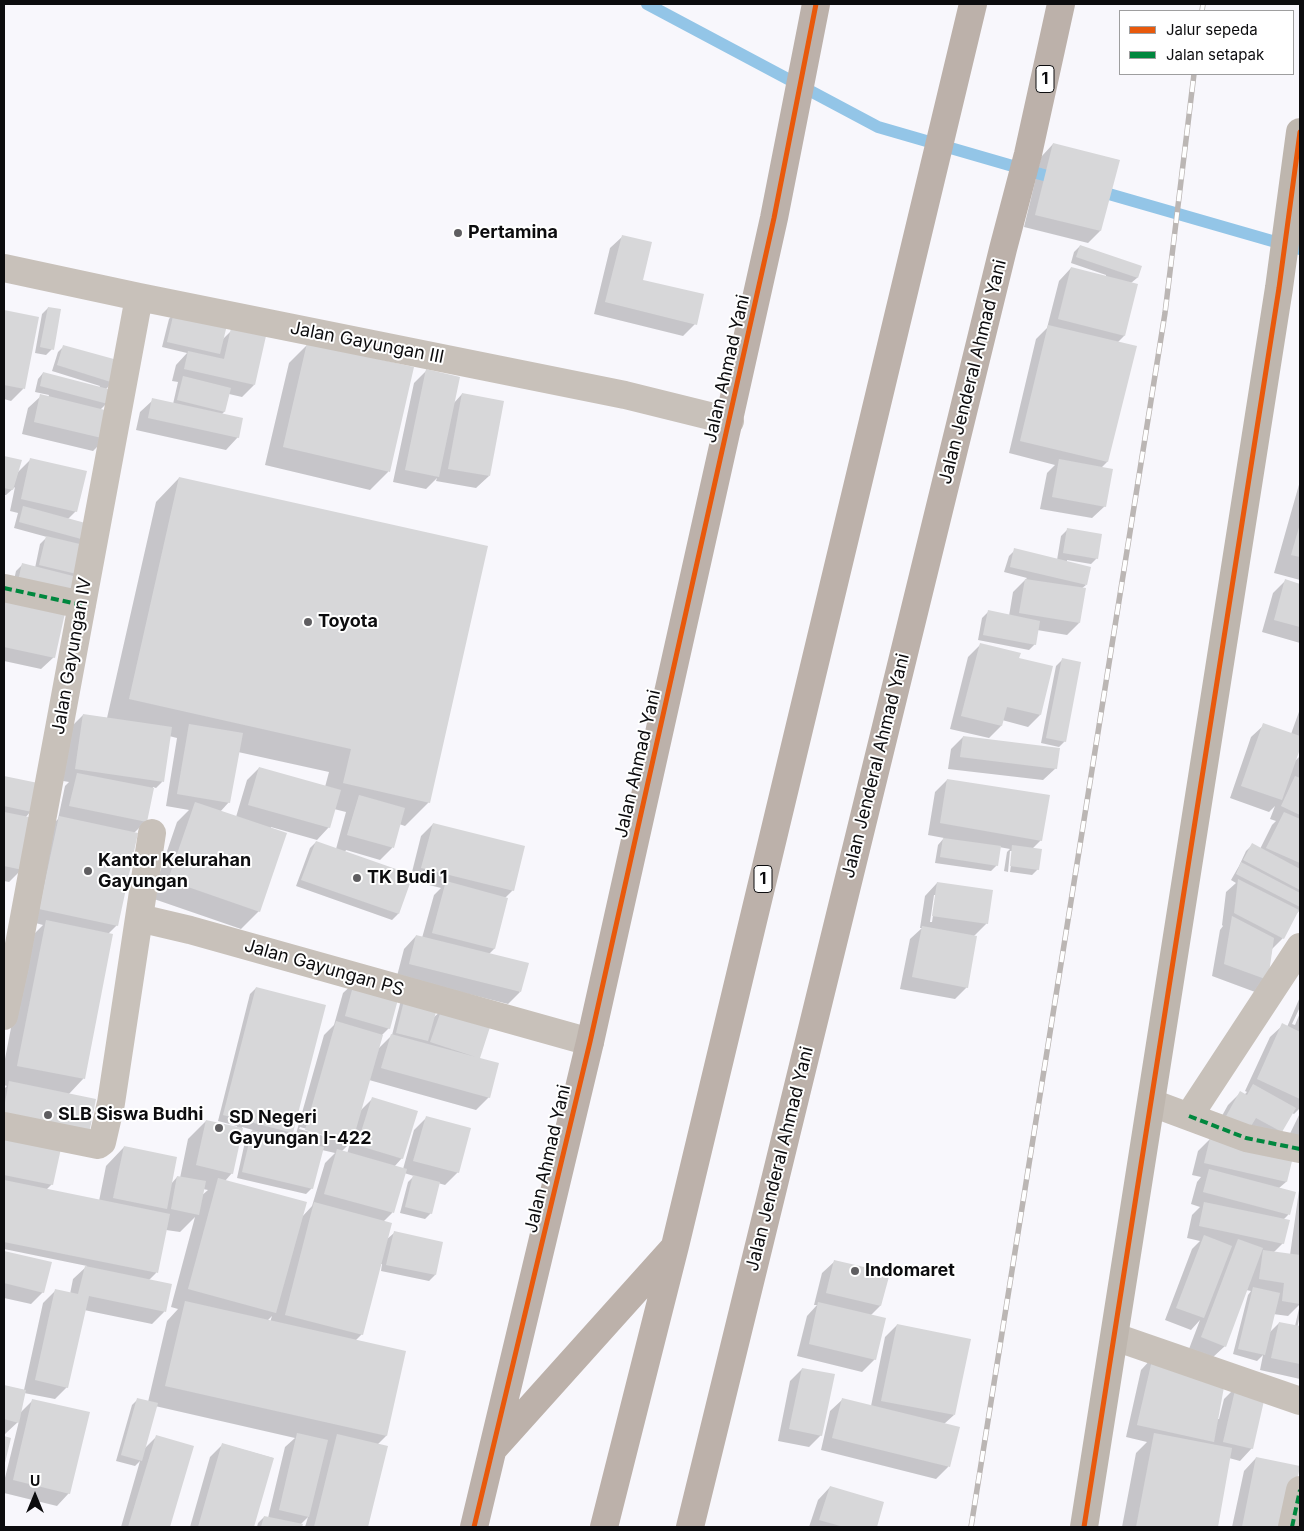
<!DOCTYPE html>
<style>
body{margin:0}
#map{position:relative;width:1304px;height:1531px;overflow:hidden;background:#f8f7fc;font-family:Inter,sans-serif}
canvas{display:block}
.frame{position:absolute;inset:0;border:5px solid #0c0c0e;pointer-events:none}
.legend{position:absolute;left:1119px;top:10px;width:175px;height:65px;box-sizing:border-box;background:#fff;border:1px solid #9e9e9f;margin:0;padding:6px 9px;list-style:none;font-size:15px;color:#0c0c0e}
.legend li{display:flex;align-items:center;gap:10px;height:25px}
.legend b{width:25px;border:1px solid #9e9e9f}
.north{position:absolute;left:10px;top:1471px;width:50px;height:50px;-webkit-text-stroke:4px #fff;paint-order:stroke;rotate:0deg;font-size:14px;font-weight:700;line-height:20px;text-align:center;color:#0c0c0e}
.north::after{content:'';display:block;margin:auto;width:18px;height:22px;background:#0c0c0e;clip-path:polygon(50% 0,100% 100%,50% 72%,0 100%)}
</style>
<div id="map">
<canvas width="1304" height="1531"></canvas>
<div class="frame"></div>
<ul class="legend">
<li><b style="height:6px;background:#e8590c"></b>Jalur sepeda</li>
<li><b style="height:6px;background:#00873e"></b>Jalan setapak</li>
</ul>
<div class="north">U</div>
</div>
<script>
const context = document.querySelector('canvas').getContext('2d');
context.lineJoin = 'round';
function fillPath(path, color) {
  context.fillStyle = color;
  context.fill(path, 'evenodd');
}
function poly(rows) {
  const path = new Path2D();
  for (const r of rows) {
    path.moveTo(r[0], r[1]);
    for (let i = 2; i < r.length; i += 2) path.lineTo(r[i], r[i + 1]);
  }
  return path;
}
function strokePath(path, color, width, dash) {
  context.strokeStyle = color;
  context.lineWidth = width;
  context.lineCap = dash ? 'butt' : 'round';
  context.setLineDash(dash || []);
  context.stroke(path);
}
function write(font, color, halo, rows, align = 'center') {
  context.font = font + ' Inter,sans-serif';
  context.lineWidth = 4;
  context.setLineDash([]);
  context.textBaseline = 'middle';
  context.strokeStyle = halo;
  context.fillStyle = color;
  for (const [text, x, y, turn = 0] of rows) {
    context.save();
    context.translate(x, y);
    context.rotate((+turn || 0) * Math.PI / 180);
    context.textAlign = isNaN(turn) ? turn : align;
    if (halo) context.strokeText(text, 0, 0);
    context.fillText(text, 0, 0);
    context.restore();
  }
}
fillPath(poly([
 [1053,144,1118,160,1100,231,1088,243,1024,227,1041,157],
 [623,236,641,281,695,324,683,336,594,314,610,248],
 [1080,246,1140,267,1137,278,1131,283,1124,336,1117,343,1107,462,1101,468,1105,506,1092,518,1040,509,1047,473,1055,465,1009,453,1036,339,1047,328,1059,281,1071,268,1106,277,1106,275,1071,263,1074,252],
 [48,308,52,349,46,355,35,353,42,314],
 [4,312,38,318,23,389,11,401,4,399],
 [174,313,222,340,232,330,254,385,242,397,229,394,224,412,221,415,238,437,226,450,136,430,140,412,153,400,173,404,178,382,172,381,176,365,187,353,162,347,169,319],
 [308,344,412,368,388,472,370,490,265,465,289,363],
 [64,346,113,382,106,389,107,403,100,410,105,439,93,451,22,434,28,408,41,396,48,398,49,395,35,392,38,379,43,373,99,388,100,386,52,371,58,352],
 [426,371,453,404,462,394,489,476,476,488,436,481,437,478,426,489,393,482,414,383],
 [4,457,20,461,17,473,31,459,76,511,68,519,83,540,78,545,86,547,64,604,54,657,41,669,4,661,4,591,11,593,16,571,22,565,35,568,40,544,47,537,14,528,18,513,10,511,15,487,6,495,4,495],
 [179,478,429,802,405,826,399,824,392,848,380,860,346,850,345,852,411,876,421,836,433,824,513,890,505,898,507,899,494,949,489,954,520,992,508,1004,397,976,404,949,416,936,422,938,434,895,441,888,409,880,398,914,392,920,296,886,310,848,316,842,336,849,346,812,334,809,329,827,317,840,271,827,259,911,241,929,151,898,177,822,189,810,166,806,177,738,169,736,162,782,156,788,153,787,146,821,134,833,117,925,108,934,111,935,83,1079,68,1095,60,1148,52,1184,46,1190,99,1201,106,1166,124,1147,171,1184,177,1177,180,1178,188,1139,206,1121,237,1128,237,1126,218,1121,250,994,256,988,292,1132,286,1139,294,1141,324,1035,334,1025,343,993,356,981,389,1028,381,1036,378,1049,392,1035,401,1000,433,1018,442,1010,479,1059,489,1097,476,1110,369,1080,360,1111,372,1099,402,1158,394,1167,403,1169,414,1130,426,1118,458,1172,445,1185,438,1183,431,1213,425,1219,400,1213,408,1182,414,1176,404,1173,392,1213,383,1222,386,1240,394,1233,441,1243,435,1275,429,1281,381,1271,382,1264,380,1264,362,1334,355,1341,405,1352,386,1436,377,1445,387,1447,367,1527,305,1527,308,1517,300,1525,301,1525,301,1527,257,1527,258,1523,264,1517,268,1518,285,1447,295,1438,155,1406,144,1449,156,1437,192,1447,169,1527,121,1527,140,1461,135,1466,116,1461,132,1405,138,1399,148,1402,167,1321,178,1309,171,1307,195,1217,180,1232,166,1230,156,1273,149,1280,171,1285,164,1312,152,1324,84,1310,67,1387,55,1399,24,1393,19,1414,33,1400,69,1493,57,1506,4,1493,4,1482,19,1421,5,1434,4,1434,4,1386,24,1390,43,1303,55,1291,70,1294,73,1279,87,1266,4,1249,4,1089,7,1086,4,1085,4,1064,28,940,43,925,28,921,47,830,58,819,65,786,69,782,63,781,71,727,83,715,107,718,156,502],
 [238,752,329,772,325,787,259,768,247,780,236,817,220,812,229,802],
 [242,1127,253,1130,246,1137,237,1178,306,1194,312,1188,322,1150,335,1153,325,1163,312,1206,301,1218,225,1181,232,1173],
 [300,1127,345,1139,345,1142,299,1129],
 [350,1143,347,1154,341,1152],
 [203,1189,208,1190,201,1196],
 [272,1316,270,1322,267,1321],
 [1300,481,1300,580,1274,573],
 [1067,530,1097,558,1091,564,1067,560,1067,562,1086,585,1081,589,1085,590,1079,623,1067,635,1037,630,1035,644,1029,650,978,640,982,618,988,612,1009,616,1013,592,1027,578,1004,572,1009,556,1015,550,1057,560,1061,536],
 [1285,581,1300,585,1300,643,1262,632,1273,593],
 [980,645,1018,659,1040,715,1028,727,1002,720,1001,726,989,738,950,729,968,657],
 [1062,660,1065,741,1059,747,1041,743,1056,666],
 [1300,709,1300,745,1294,762,1300,756,1300,910,1296,914,1283,938,1272,949,1267,980,1255,992,1212,976,1220,930,1223,926,1222,925,1226,892,1236,883,1231,880,1239,866,1246,851,1252,845,1260,849,1272,825,1276,821,1270,819,1275,806,1269,812,1230,798,1251,737,1264,725,1291,734],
 [963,737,1056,768,1043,780,948,769,951,749],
 [4,777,37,784,31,811,25,818,21,870,9,882,4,881],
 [947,780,1041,840,1032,849,1038,869,1032,875,1010,872,1013,851,1010,851,1008,872,1004,871,1007,852,1010,849,999,847,997,865,991,871,935,863,938,845,944,838,928,835,935,792],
 [937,883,987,923,974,936,967,987,955,999,900,989,910,939,922,928,920,928,925,896],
 [934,895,936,895,932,922,930,922],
 [1300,997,1300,1007,1292,1024,1295,1025,1300,1013,1300,1108,1294,1114,1292,1113,1281,1131,1214,1130,1228,1105,1240,1093,1244,1095,1247,1092,1245,1091,1270,1037,1283,1025,1287,1027],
 [1300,1113,1300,1154,1283,1148],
 [1210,1139,1291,1158,1286,1182,1279,1188,1295,1193,1288,1215,1283,1220,1283,1243,1274,1252,1290,1255,1300,1183,1300,1314,1297,1329,1299,1330,1300,1326,1300,1379,1260,1370,1263,1355,1257,1361,1233,1354,1248,1295,1251,1291,1246,1290,1225,1346,1212,1358,1189,1349,1200,1320,1191,1330,1165,1320,1192,1249,1200,1241,1187,1238,1192,1215,1200,1207,1191,1204,1197,1182,1201,1177,1192,1175,1198,1151],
 [1300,1304,1295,1326,1279,1323,1268,1334,1273,1314,1288,1316],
 [4,1252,50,1263,43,1292,31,1304,4,1298],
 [835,1261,888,1274,880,1306,870,1316,875,1359,862,1372,797,1356,807,1316,817,1305,814,1305,822,1273],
 [897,1325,954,1415,944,1424,959,1428,948,1467,936,1479,821,1450,830,1411,843,1399,871,1406,885,1337],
 [1153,1357,1217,1419,1219,1419,1224,1399,1236,1387,1252,1448,1240,1461,1229,1458,1216,1527,1122,1527,1136,1453,1147,1442,1126,1437,1141,1370],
 [802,1369,821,1435,809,1447,778,1441,790,1381],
 [223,1444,273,1458,253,1527,190,1527,210,1457],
 [1256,1458,1287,1527,1232,1527,1244,1471],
 [830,1487,883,1503,876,1527,809,1527,818,1500]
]), '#0003');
strokePath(poly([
 [647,4,878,127,1061,180],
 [1095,190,1300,249]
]), '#93c5e7', 12);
fillPath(poly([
 [1053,143,1120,160,1101,231,1035,215],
 [622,235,652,242,643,280,704,294,697,325,605,302],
 [1080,245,1142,266,1138,278,1076,257],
 [1071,267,1138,284,1125,336,1058,319],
 [48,307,61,309,54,350,40,347],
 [4,310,39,317,25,389,4,385],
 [174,312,227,325,220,354,167,342],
 [1048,325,1137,346,1108,462,1020,441],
 [231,328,266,336,255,385,184,369,188,351,224,359],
 [307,343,414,367,390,472,283,447],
 [63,345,121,361,114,383,57,365],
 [426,369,460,377,439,477,405,470],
 [43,372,112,390,108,404,40,386],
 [183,376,231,388,225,412,177,400],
 [462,393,504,401,490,476,448,469],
 [40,394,113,412,106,439,34,422],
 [152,398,243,418,239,438,148,418],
 [4,456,22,460,13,490,4,488],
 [30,458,87,471,77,512,21,499],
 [1059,459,1113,469,1106,507,1052,497],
 [179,477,488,546,430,803,343,783,351,749,129,699],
 [23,506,89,524,85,540,19,522],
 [1300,524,1300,557,1291,555],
 [1067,528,1102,534,1098,559,1063,553],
 [46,536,88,546,81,575,39,565],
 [1014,548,1091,567,1087,585,1010,567],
 [22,563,77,577,71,598,17,586],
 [1025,579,1086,588,1080,623,1019,613],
 [1285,579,1300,584,1300,627,1274,620],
 [4,590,67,604,55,658,4,647],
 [988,610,1040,621,1036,645,983,635],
 [980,643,1021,653,1019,658,1053,666,1041,715,1007,707,1002,726,961,716],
 [1062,658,1081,662,1066,742,1046,738],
 [83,714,172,727,164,782,75,769],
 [1263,723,1300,736,1300,749,1282,800,1241,786],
 [189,724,243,733,230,803,177,794],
 [963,736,1060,748,1057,769,960,757],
 [259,767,341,790,330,828,248,805],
 [77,773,154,788,147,822,69,806],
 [4,776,38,783,32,812,4,806],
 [1295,776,1300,778,1300,815,1281,806],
 [947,779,1050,795,1042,841,940,823],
 [359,795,405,808,394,848,347,835],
 [195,802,287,833,260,912,168,880],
 [4,812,34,818,23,870,4,866],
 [1284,812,1300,819,1300,863,1266,848],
 [59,816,138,833,118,926,39,909],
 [433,823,525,846,514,891,421,868],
 [943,838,1001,846,998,866,940,857],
 [316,841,413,875,399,914,301,880],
 [1252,843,1300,869,1300,890,1243,860],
 [1012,845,1042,849,1039,870,1010,866],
 [1241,862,1300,893,1300,907,1236,874],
 [1238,879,1299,910,1284,939,1234,913],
 [446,881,508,898,495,949,432,933],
 [937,882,993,890,988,924,932,916],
 [1232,916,1274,938,1268,980,1224,964],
 [46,920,113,934,85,1079,17,1066],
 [922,926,977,936,968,988,912,977],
 [416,935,529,963,521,992,409,964],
 [355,979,400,992,390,1029,345,1016],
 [256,987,326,1005,293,1133,223,1115],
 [406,993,439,1001,428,1041,396,1033],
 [442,1008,491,1024,480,1058,499,1063,490,1098,381,1068,391,1034,476,1057,430,1042],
 [336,1021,383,1035,352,1143,305,1130],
 [1282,1023,1300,1032,1300,1099,1257,1079],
 [9,1081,96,1099,88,1139,4,1122,4,1108],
 [1253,1084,1296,1108,1282,1132,1256,1118,1248,1131,1225,1118,1240,1091,1247,1095],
 [372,1097,418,1111,403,1159,357,1145],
 [426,1116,471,1128,459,1173,413,1161],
 [206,1120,243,1128,233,1174,196,1165],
 [252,1130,324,1147,313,1189,242,1172],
 [4,1132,62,1144,53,1185,4,1175],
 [1210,1138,1293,1157,1287,1182,1204,1163],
 [124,1146,177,1157,167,1209,113,1198],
 [337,1149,407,1169,394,1213,324,1194],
 [1209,1169,1296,1192,1290,1215,1203,1192],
 [413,1175,440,1182,432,1214,405,1207],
 [177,1176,206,1181,199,1215,171,1209],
 [218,1178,307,1202,276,1313,188,1289],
 [4,1180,170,1214,158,1273,4,1242],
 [314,1202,392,1223,363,1335,285,1315],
 [1204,1202,1290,1220,1284,1244,1199,1226],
 [394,1231,443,1242,436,1275,386,1265],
 [1204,1235,1232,1246,1204,1318,1176,1308],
 [1238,1239,1263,1248,1226,1347,1201,1337],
 [1263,1250,1300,1255,1300,1304,1282,1301,1284,1283,1259,1279],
 [4,1251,52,1262,44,1293,4,1283],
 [834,1260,890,1273,881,1306,826,1293],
 [85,1266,172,1284,166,1312,89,1296,68,1388,35,1380,55,1289,78,1294],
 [1253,1287,1280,1293,1265,1355,1238,1349],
 [185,1301,406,1351,387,1436,165,1386],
 [818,1302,886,1318,876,1360,809,1344],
 [1279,1322,1300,1326,1300,1364,1271,1358],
 [897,1324,971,1339,955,1415,881,1401],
 [1153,1356,1224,1387,1214,1442,1137,1425],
 [802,1368,835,1374,822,1436,789,1429],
 [4,1385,26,1390,19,1423,4,1419],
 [1236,1386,1266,1392,1253,1449,1223,1442],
 [137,1398,158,1403,142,1461,121,1455],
 [842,1398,960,1427,950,1467,832,1438],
 [32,1399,90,1412,70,1494,13,1480],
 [297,1433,328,1440,309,1517,279,1510],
 [1154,1433,1232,1448,1218,1527,1136,1527],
 [337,1434,388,1446,368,1527,314,1527],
 [156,1435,194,1446,170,1527,128,1527],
 [4,1436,11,1438,4,1467],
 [222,1443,274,1458,254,1527,198,1527],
 [1256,1457,1300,1466,1288,1527,1242,1527],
 [830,1486,884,1502,877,1527,844,1527,819,1520],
 [264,1516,303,1524,302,1527,261,1527]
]), '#d7d7d9');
strokePath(poly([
 [4,268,139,297,625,395,730,421],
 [4,588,82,605],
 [152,833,139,918,190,930,590,1042],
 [4,1016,15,966,139,297],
 [1152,1103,1246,1138,1300,1149],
 [1189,1116,1300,947],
 [4,1126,98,1145,102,1142,111,1103,139,918],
 [1115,1337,1300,1401],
 [1292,1527,1300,1490]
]), '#c8c1ba', 28);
strokePath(poly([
 [1084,1527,1279,288,1300,132]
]), '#beb6ae', 28);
strokePath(poly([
 [495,1447,672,1250],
 [474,1527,590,1042,774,218,816,4],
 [604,1527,675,1246,973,4],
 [690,1527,1003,249,1028,154,1061,4]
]), '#bcb1aa', 28);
const rail = poly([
 [1202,11,1203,4],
 [971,1527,1165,313,1194,74]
]);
strokePath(rail, '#bbb6b4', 5.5);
strokePath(rail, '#fff', 4, [11]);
strokePath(poly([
 [4,588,82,605],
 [1189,1116,1246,1138,1300,1149],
 [1292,1527,1300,1490]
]), '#00873e', 4, [8, 4]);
strokePath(poly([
 [474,1527,590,1042,774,218,816,4],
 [1084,1527,1279,288,1300,132]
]), '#e8590c', 5);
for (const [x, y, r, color] of [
 [458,233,5,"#5f5e61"],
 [308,622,5,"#5f5e61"],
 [88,871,5,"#5f5e61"],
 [357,878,5,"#5f5e61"],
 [48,1115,5,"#5f5e61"],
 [219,1128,5,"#5f5e61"],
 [855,1271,5,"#5f5e61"]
]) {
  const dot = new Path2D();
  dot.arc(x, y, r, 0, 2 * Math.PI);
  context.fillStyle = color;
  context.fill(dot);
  strokePath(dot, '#fff', 2);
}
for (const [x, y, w] of [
 [1045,79,18],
 [763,879,18]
]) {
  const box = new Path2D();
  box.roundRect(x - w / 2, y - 13.5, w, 27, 4);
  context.fillStyle = '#fff';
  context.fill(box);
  strokePath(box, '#0c0c0e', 1);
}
write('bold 16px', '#0c0c0e', null, [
 ["1",1045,79],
 ["1",763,879]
]);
write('bold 18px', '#0c0c0e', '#fff', [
 ["Pertamina",468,233],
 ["Toyota",318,622],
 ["Kantor Kelurahan",98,861],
 ["Gayungan",98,882],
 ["TK Budi 1",367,878],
 ["SLB Siswa Budhi",58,1115],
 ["SD Negeri",229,1118],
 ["Gayungan I-422",229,1139],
 ["Indomaret",865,1271]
], 'left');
write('18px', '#0c0c0e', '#fff', [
 ["Jalan Gayungan III",367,343,11],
 ["Jalan Ahmad Yani",727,369,-77],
 ["Jalan Jenderal Ahmad Yani",973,372,-76],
 ["Jalan Gayungan IV",72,656,-80],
 ["Jalan Ahmad Yani",638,764,-77],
 ["Jalan Jenderal Ahmad Yani",876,766,-76],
 ["Jalan Gayungan PS",324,968,16],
 ["Jalan Ahmad Yani",548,1159,-77],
 ["Jalan Jenderal Ahmad Yani",780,1159,-76]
]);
</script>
